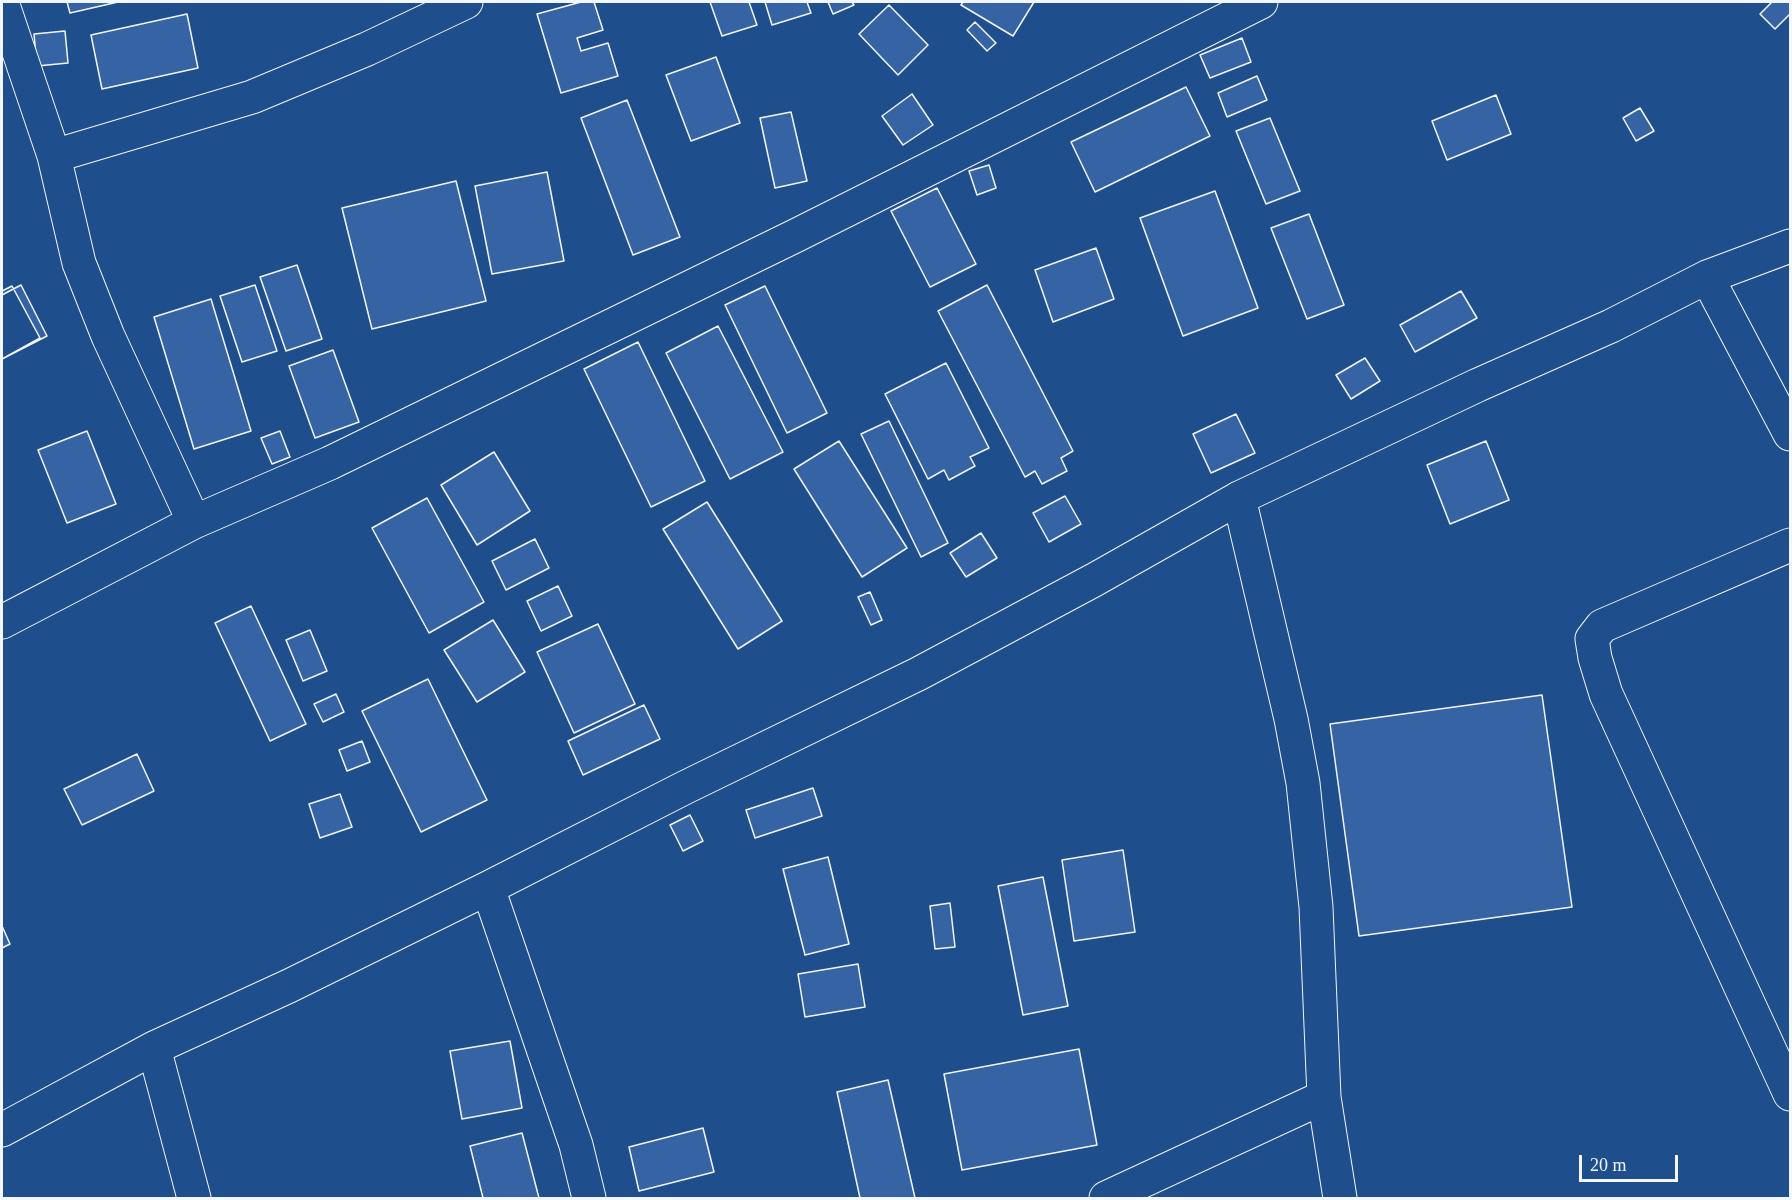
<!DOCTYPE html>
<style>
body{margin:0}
#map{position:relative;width:1792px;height:1200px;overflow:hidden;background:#1f4e8c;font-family:Georgia,serif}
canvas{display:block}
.frame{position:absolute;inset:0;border:3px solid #f2f6ff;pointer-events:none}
.scale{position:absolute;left:1579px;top:1155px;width:99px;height:27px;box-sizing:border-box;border:3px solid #f2f6ff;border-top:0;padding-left:8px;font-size:18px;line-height:21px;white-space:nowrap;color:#f2f6ff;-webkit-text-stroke:4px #1f4e8c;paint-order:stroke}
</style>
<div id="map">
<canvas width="1792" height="1200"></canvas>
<div class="frame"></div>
<div class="scale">20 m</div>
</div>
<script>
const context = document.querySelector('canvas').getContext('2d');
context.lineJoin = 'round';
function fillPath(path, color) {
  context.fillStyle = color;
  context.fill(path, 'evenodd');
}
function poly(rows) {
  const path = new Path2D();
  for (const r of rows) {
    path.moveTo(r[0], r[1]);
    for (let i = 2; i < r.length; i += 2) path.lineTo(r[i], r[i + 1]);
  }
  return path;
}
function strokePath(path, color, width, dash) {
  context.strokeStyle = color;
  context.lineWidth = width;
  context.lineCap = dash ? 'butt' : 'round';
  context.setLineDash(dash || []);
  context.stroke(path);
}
const building = poly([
 [67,2,118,2,70,13,67,2],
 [581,2,594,2,603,30,577,38,581,51,608,43,618,76,561,93,537,14,581,2],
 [710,2,749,2,757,25,722,36,710,2],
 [765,2,807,2,811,13,772,25,765,2],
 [828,2,852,2,854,5,833,14,828,2],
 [963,2,1034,2,1013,36,961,5,963,2],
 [1772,2,1790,2,1790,14,1775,29,1760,14,1772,2],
 [889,5,928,45,898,75,859,34,889,5],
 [187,14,198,68,102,89,91,35,187,14],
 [975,22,996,43,987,51,967,30,975,22],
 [65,31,68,63,37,66,34,34,65,31],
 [1242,38,1251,62,1210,78,1200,55,1242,38],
 [716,57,740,123,691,141,666,75,716,57],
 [1257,76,1267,100,1227,117,1218,93,1257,76],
 [1186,87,1210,136,1095,192,1071,142,1186,87],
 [912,94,933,125,903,145,882,116,912,94],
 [1496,95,1511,134,1447,160,1432,121,1496,95],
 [627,100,680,237,633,255,581,118,627,100],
 [1640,108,1654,131,1636,141,1623,118,1640,108],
 [791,112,807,181,775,188,760,118,791,112],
 [1270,118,1300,191,1266,204,1236,131,1270,118],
 [989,165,996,188,977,195,969,171,989,165],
 [547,172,564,261,492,274,475,186,547,172],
 [456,181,486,301,372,329,342,208,456,181],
 [937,188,976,264,930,287,891,211,937,188],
 [1215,191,1258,308,1183,336,1140,218,1215,191],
 [1309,214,1344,305,1307,319,1271,228,1309,214],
 [1096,248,1114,299,1053,322,1035,270,1096,248],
 [297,265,322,339,286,351,260,277,297,265],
 [21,285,47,336,2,359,2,295,21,285],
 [255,285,277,351,242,362,220,296,255,285],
 [987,285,1073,451,1061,458,1067,471,1042,484,1035,471,1025,477,938,311,987,285],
 [12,286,40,338,2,359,2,291,12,286],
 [765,286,827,413,787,433,725,305,765,286],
 [1461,291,1477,318,1415,352,1400,325,1461,291],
 [211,299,251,431,194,449,154,317,211,299],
 [718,326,783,452,730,479,666,353,718,326],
 [638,342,705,481,651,507,584,369,638,342],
 [333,350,359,422,315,438,289,366,333,350],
 [1365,358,1380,381,1351,399,1336,375,1365,358],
 [946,363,989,448,970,457,975,466,949,480,944,470,928,479,885,394,946,363],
 [1236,414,1255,453,1211,473,1193,434,1236,414],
 [889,421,948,543,921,557,861,434,889,421],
 [87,431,116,504,67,523,38,450,87,431],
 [280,431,290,457,272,464,261,438,280,431],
 [839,441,907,548,862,577,794,469,839,441],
 [1486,441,1509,500,1450,524,1427,465,1486,441],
 [494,452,530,511,477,545,441,485,494,452],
 [1065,496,1081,524,1049,542,1033,513,1065,496],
 [427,498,484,602,429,633,372,528,427,498],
 [707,502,782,621,738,649,663,529,707,502],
 [981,533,997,558,966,577,950,553,981,533],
 [535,539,549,568,506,590,492,561,535,539],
 [558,586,572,616,541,631,527,601,558,586],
 [870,592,882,620,871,625,858,597,870,592],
 [251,606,306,724,270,741,215,623,251,606],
 [493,620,525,672,477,702,444,650,493,620],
 [598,624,635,704,574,733,537,652,598,624],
 [310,630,327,671,303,681,286,640,310,630],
 [428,679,487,800,421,832,362,711,428,679],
 [336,694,344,712,323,722,314,704,336,694],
 [1542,695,1572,907,1359,936,1330,724,1542,695],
 [644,705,660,739,583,775,568,741,644,705],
 [362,741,370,762,347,771,339,750,362,741],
 [137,754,154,791,82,825,64,789,137,754],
 [813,788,822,816,755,838,746,810,813,788],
 [340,794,352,827,320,838,309,804,340,794],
 [690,815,703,841,683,851,670,825,690,815],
 [1123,850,1135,932,1074,941,1062,860,1123,850],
 [828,857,849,944,805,955,783,869,828,857],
 [1043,877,1068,1006,1023,1015,998,886,1043,877],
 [950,903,955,947,935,949,930,906,950,903],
 [2,926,10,944,2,948,2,926],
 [858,964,865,1007,805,1017,798,974,858,964],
 [510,1041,522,1108,462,1119,450,1051,510,1041],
 [1079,1049,1097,1145,962,1170,944,1074,1079,1049],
 [888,1080,915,1198,860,1198,837,1092,888,1080],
 [703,1128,714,1172,639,1191,629,1147,703,1128],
 [522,1133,539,1198,483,1198,470,1146,522,1133]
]);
fillPath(building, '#3563a3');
strokePath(building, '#f2f6ff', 1.5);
const minor = poly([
 [2,2,54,156,79,263,108,336,194,522],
 [54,156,252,97,367,49,466,2],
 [1707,277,1790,434],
 [1239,498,1291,719,1303,783,1316,907,1324,1097,1340,1198],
 [1790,545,1602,626,1592,639,1595,658,1606,694,1790,1094],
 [2,622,194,522,330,463,795,236,1261,2],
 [488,888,576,1145,589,1198],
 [154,1048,194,1198],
 [2,1130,154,1048,289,986,488,888,686,787,918,674,1094,580,1239,498,1478,385,1611,326,1707,277,1790,246],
 [1106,1198,1324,1097]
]);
strokePath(minor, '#f2f6ff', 35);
strokePath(minor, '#1f4e8c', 33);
</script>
